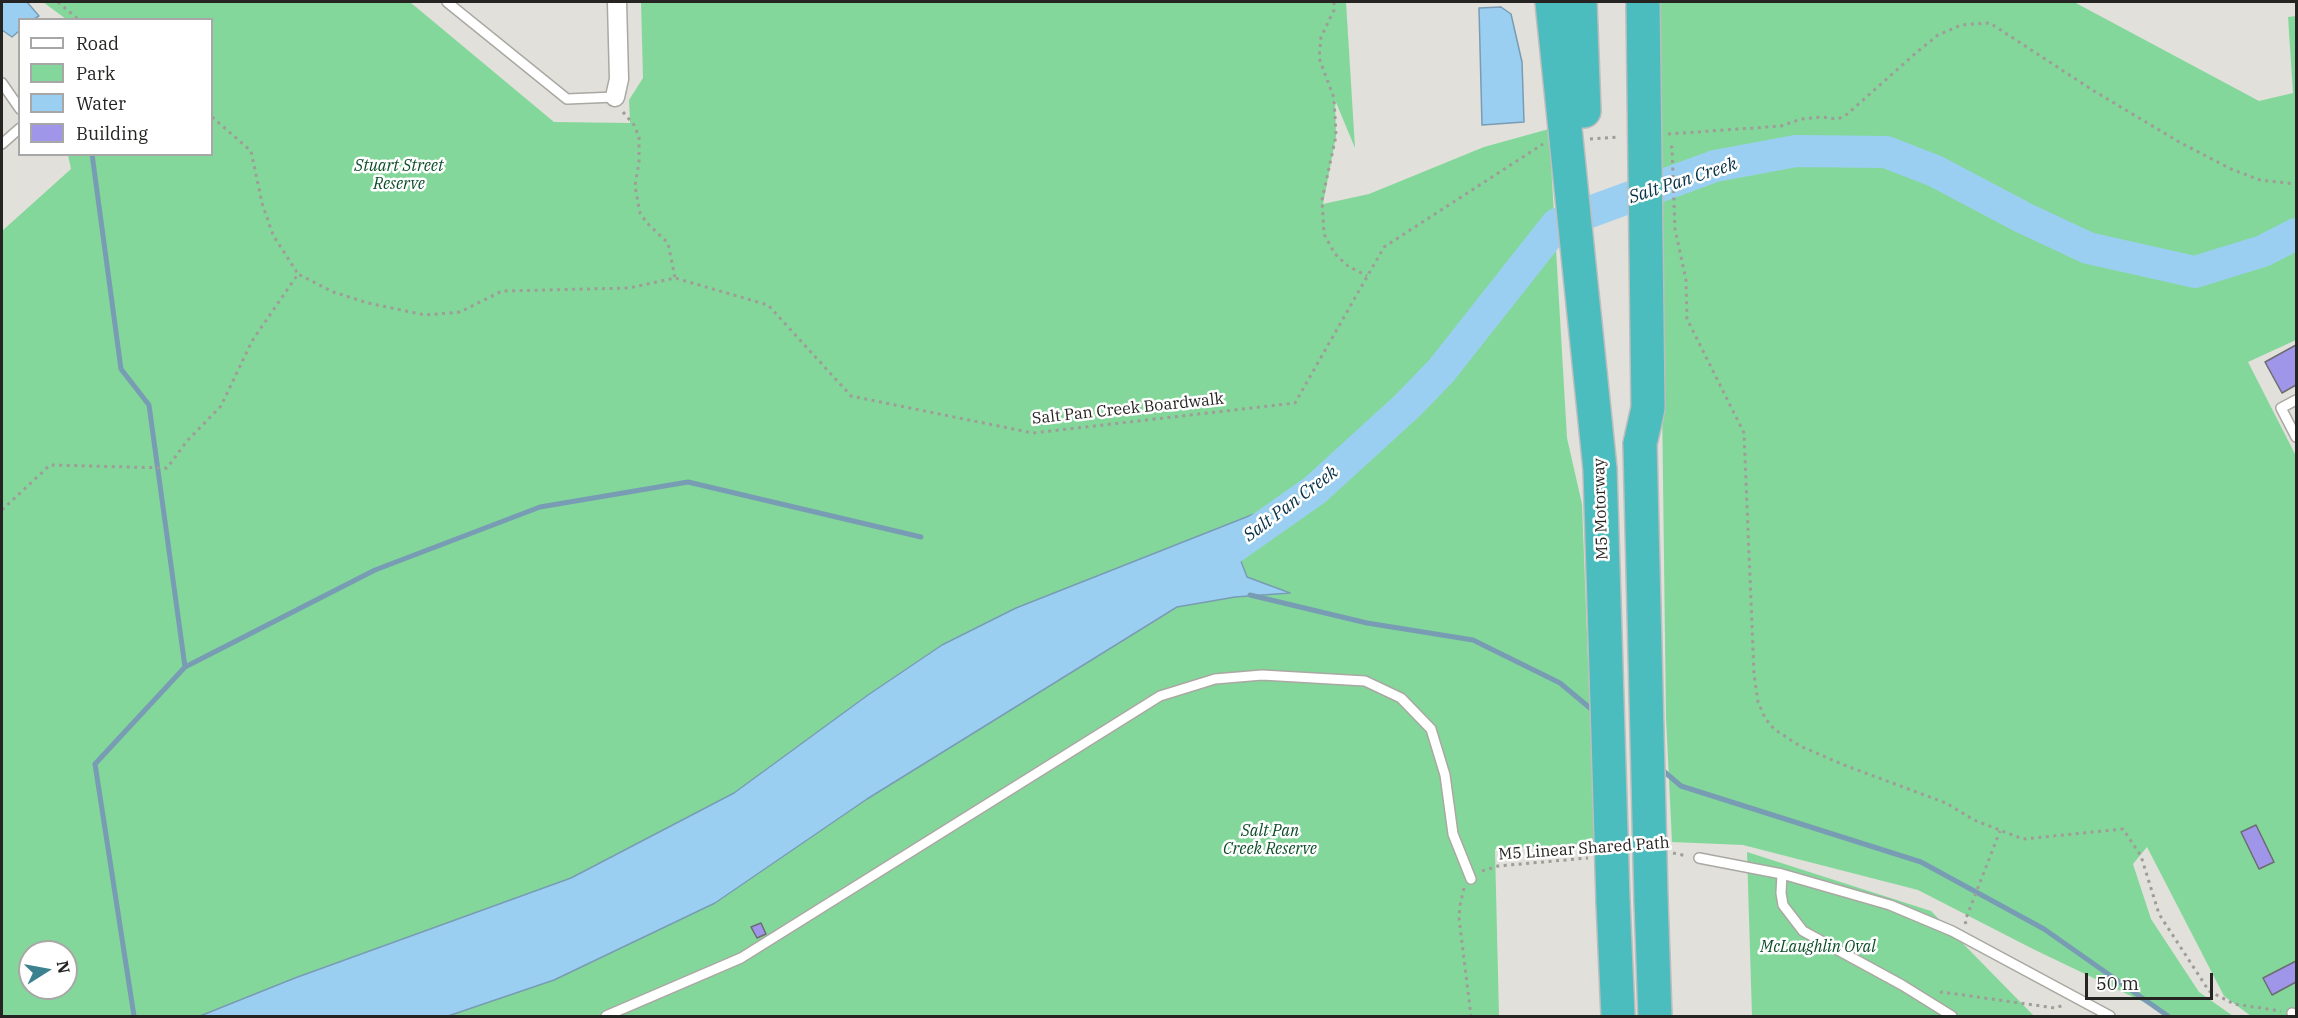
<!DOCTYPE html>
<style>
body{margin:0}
#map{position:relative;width:2298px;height:1018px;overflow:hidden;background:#e1e0da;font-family:"IBM Plex Serif",serif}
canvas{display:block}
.frame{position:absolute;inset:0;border:3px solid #252422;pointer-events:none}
.legend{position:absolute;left:18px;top:18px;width:195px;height:138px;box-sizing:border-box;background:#fff;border:2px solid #a8a7a7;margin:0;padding:8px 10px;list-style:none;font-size:18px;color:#252422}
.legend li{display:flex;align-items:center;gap:12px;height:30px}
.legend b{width:30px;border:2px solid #a8a7a7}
.north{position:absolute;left:18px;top:940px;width:60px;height:60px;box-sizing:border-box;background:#fff;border:2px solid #a8a7a7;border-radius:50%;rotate:79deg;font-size:16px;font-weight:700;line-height:24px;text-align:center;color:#252422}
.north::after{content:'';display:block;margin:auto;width:21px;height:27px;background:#3c818f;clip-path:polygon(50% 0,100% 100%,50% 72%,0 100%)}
.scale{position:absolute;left:2085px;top:973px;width:128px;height:27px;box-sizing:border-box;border:3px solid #252422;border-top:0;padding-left:8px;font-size:18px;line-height:21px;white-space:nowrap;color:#252422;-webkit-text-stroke:4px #fff;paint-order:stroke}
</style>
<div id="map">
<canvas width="2298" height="1018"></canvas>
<div class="frame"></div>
<ul class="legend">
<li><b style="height:8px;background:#fff"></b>Road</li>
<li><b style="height:16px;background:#84d79b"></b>Park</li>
<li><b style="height:16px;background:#9bcff2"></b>Water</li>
<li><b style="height:16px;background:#9f95e9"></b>Building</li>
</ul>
<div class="north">N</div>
<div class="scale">50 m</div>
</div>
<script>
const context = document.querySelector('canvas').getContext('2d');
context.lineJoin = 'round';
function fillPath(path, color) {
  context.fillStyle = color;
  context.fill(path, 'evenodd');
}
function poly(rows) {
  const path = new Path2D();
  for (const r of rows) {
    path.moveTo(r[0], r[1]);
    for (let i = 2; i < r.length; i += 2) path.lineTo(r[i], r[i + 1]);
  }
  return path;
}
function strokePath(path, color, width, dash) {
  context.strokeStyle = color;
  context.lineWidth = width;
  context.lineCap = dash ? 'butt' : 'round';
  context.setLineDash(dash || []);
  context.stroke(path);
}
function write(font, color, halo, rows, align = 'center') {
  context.font = font + ' "IBM Plex Serif",serif';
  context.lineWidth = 5;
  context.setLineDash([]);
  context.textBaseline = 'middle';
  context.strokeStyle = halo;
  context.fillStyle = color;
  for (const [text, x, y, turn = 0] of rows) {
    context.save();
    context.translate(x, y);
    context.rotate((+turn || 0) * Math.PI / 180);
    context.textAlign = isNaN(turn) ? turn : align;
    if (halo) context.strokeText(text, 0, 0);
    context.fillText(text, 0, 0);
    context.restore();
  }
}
fillPath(poly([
 [43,2,410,2,554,122,630,123,629,100,643,78,641,2,1346,2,1355,148,1335,100,1336,136,1323,204,1369,194,1484,147,1549,129,1567,438,1582,504,1595,843,1495,849,1499,1016,448,1016,554,980,715,903,867,799,1178,607,1235,597,1289,593,1247,577,1234,543,1253,515,1016,608,942,645,868,695,734,793,571,878,295,978,200,1016,2,1016,2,231,71,169,68,155,212,154,212,20,66,19],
 [30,952,66,952,66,988,30,988],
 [1657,2,2074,2,2259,101,2293,93,2288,17,2296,16,2296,340,2248,362,2296,456,2296,1016,2251,1016,2224,996,2147,847,2133,864,2151,919,2199,992,2233,1016,2168,1016,2156,1008,2033,949,1918,890,1743,845,1672,842,1666,718],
 [1747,852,1931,911,2034,1016,1752,1016]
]), '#84d79b');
const water = poly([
 [2,2,27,2,39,16,34,19,20,20,19,31,12,37,2,30,2,2],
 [1501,7,1511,14,1522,62,1524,122,1482,125,1479,8,1501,7],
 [1254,514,1234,543,1247,577,1290,593,1235,597,1177,607,867,799,715,903,554,980,448,1016,200,1016,295,978,571,878,734,793,868,695,942,645,1016,608,1254,514]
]);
fillPath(water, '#9bcff2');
strokePath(water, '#789cb4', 1.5);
strokePath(poly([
 [92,154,121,369,149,405,185,667],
 [1250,595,1367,623,1473,640,1560,683,1596,713],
 [1660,768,1681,786,1921,862,2044,929,2168,1016],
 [134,1016,95,764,185,667,375,570,540,507,688,482,921,537]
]), '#789cb4', 5);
strokePath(poly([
 [1201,570,1315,490,1407,406,1441,371,1557,224,1715,166,1796,151,1886,152,1935,171,2024,218,2088,248,2195,272,2263,251,2296,234]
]), '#9bcff2', 32);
const building = poly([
 [2296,345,2296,385,2282,393,2265,362,2296,345],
 [2256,825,2274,862,2259,869,2241,832,2256,825],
 [761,923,766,934,757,938,751,927,761,923],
 [2296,961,2296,982,2272,995,2263,978,2296,961]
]);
fillPath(building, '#9f95e9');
strokePath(building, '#6c6c71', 1.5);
const service = poly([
 [447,2,567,99,615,97],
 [2,83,20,109],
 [2,144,20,128],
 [2296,400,2281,408,2296,437],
 [1699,858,1782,874,1890,905,1952,931,2110,1016],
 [1782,874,1781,893,1783,905,1803,931,1902,985,1952,1016],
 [2292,1013,2296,1015],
 [606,1016,741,958,1160,696,1215,679,1262,675,1365,681,1401,698,1431,729,1445,775,1453,834,1471,879]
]);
const minor = poly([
 [615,97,619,79,617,2]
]);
const motorway = poly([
 [1552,2,1600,469],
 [1580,2,1584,111],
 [1640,444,1648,408,1643,2],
 [1651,899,1655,1016],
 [1613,901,1618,1016]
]);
strokePath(service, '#a9a8a2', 12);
strokePath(minor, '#a9a8a2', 21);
strokePath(motorway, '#bebdbd', 36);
strokePath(poly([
 [58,2,79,20],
 [1334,2,1334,10,1321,37,1319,58,1334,98,1336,136,1322,200,1324,234,1335,254,1348,266,1367,276],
 [623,112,634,125,639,137,639,162,635,186,640,213,647,223,668,243,675,278],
 [212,117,251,151,262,203,273,235,298,274],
 [1668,134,1781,126,1801,119,1821,117,1837,119,1845,116,1917,52,1938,35,1961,25,1990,23,2094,91,2181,143,2231,169,2260,180,2296,184],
 [1590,139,1620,137],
 [1670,147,1672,147,1675,229,1686,280,1687,319,1744,433,1754,674,1758,702,1765,718,1774,729,1800,746,1844,765,1946,803,1974,820,2023,839,2123,829,2141,856,2159,914,2209,991,2234,1004,2281,1011],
 [2,510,50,465,167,468,187,441,221,406,252,341,298,274,333,292,368,303,425,315,460,312,502,291,629,288,675,278,768,305,851,396,1033,433,1295,403,1384,247,1543,144],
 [1673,853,1687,856],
 [1482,871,1498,866,1588,858],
 [1464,888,1460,905,1459,918,1471,1016],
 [1966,924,1965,921,2000,831],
 [1940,993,1942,992,2055,1008,2064,1005]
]), '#9e9d98', 3, [3, 4.5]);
strokePath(service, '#fff', 9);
strokePath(minor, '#fff', 18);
strokePath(motorway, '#4bbdbf', 33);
const motorwayBridge = poly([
 [1640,444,1651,899],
 [1600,469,1613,901]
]);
strokePath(motorwayBridge, '#bebdbd', 36, []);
strokePath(motorwayBridge, '#4bbdbf', 33);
write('italic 16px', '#0a4d26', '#fff', [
 ["Stuart Street",399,166],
 ["Reserve",399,184],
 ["Salt Pan",1270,831],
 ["Creek Reserve",1270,849],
 ["McLaughlin Oval",1818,947]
]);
write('16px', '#252422', '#fff', [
 ["Salt Pan Creek Boardwalk",1128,409,-6],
 ["M5 Motorway",1601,509,-92],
 ["M5 Linear Shared Path",1584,849,-4]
]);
write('italic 18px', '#063147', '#fff', [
 ["Salt Pan Creek",1683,181,-18],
 ["Salt Pan Creek",1291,504,-37]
]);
</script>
